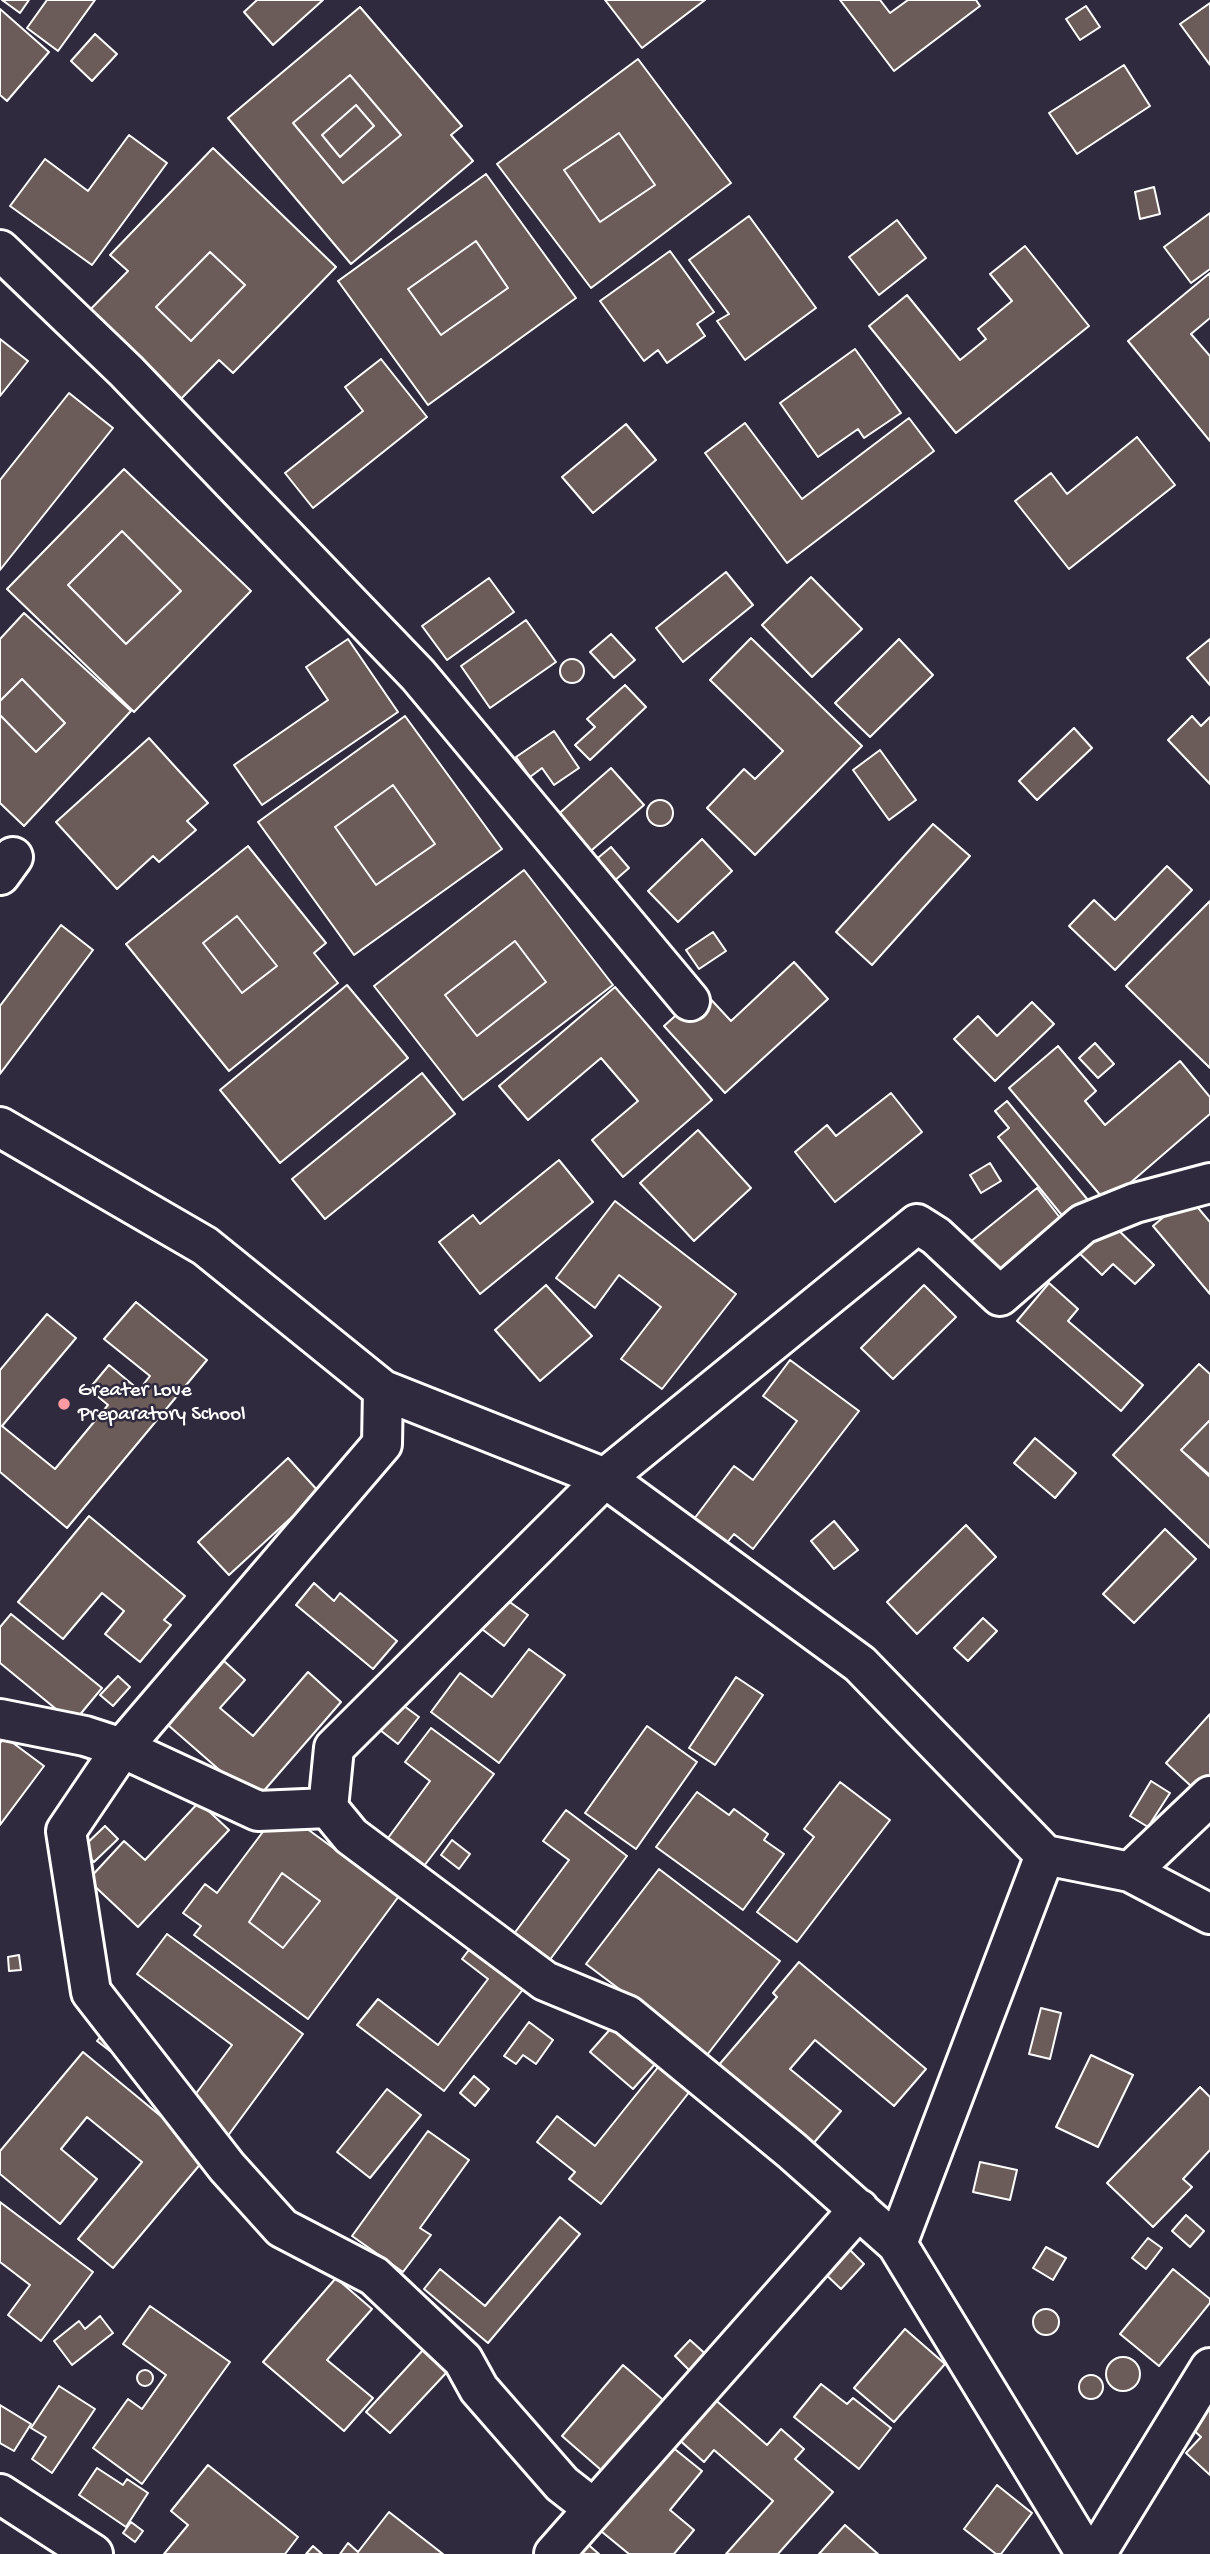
<!DOCTYPE html>
<style>
body{margin:0}
canvas{display:block;background:#2f2a3d}
</style>
<canvas width="1210" height="2554"></canvas>
<script>
const context = document.querySelector('canvas').getContext('2d');
context.lineJoin = 'round';
function fillPath(path, color) {
  context.fillStyle = color;
  context.fill(path, 'evenodd');
}
function poly(rows) {
  const path = new Path2D();
  for (const r of rows) {
    if (r.length === 3) {
      path.moveTo(r[0] + r[2], r[1]);
      path.arc(r[0], r[1], r[2], 0, 2 * Math.PI);
      continue;
    }
    path.moveTo(r[0], r[1]);
    for (let i = 2; i < r.length; i += 2) path.lineTo(r[i], r[i + 1]);
  }
  return path;
}
function strokePath(path, color, width, dash) {
  context.strokeStyle = color;
  context.lineWidth = width;
  context.lineCap = dash ? 'butt' : 'round';
  context.setLineDash(dash || []);
  context.stroke(path);
}
function write(font, color, halo, rows, align = 'center') {
  context.font = font + ' "Gochi Hand",sans-serif';
  context.lineWidth = 5;
  context.setLineDash([]);
  context.textBaseline = 'middle';
  context.strokeStyle = halo;
  context.fillStyle = color;
  for (const [text, x, y, turn = 0] of rows) {
    context.save();
    context.translate(x, y);
    context.rotate((+turn || 0) * Math.PI / 180);
    context.textAlign = isNaN(turn) ? turn : align;
    if (halo) context.strokeText(text, 0, 0);
    context.fillText(text, 0, 0);
    context.restore();
  }
}
const building = poly([
 [2,0,29,0,20,13,2,0],
 [47,0,95,0,58,51,27,28,47,0],
 [257,0,323,0,273,45,244,12,257,0],
 [605,0,705,0,642,48,605,0],
 [840,0,880,0,890,13,908,0,976,0,980,6,894,71,840,0],
 [1210,3,1210,65,1180,24,1210,3],
 [1086,6,1100,27,1080,40,1066,19,1086,6],
 [360,7,462,126,451,135,473,161,351,264,228,118,360,7],
 [350,75,401,135,343,183,293,123,350,75],
 [0,9,49,52,7,101,0,95,0,9],
 [95,34,117,54,92,81,71,61,95,34],
 [638,59,731,183,591,288,497,164,638,59],
 [619,133,655,185,600,222,564,170,619,133],
 [1124,65,1150,106,1077,154,1049,113,1124,65],
 [350,75,401,135,343,183,293,123,350,75],
 [356,105,374,126,340,157,322,135,356,105],
 [356,105,374,126,340,157,322,135,356,105],
 [619,133,655,185,600,222,564,170,619,133],
 [129,135,167,163,92,265,10,206,45,159,88,191,129,135],
 [213,148,336,267,233,373,219,360,172,408,80,320,128,271,110,255,213,148],
 [210,252,245,285,191,341,156,307,210,252],
 [486,174,576,298,428,405,338,281,486,174],
 [476,241,508,288,441,335,408,289,476,241],
 [1154,187,1160,214,1140,219,1135,192,1154,187],
 [1210,213,1210,269,1191,283,1164,247,1210,213],
 [749,216,816,308,745,360,717,321,729,314,689,260,749,216],
 [897,220,926,258,879,295,849,257,897,220],
 [476,241,508,288,441,335,408,289,476,241],
 [1025,246,1089,326,956,433,869,326,907,295,960,360,986,339,978,329,1012,301,990,274,1025,246],
 [670,251,714,312,697,324,705,336,667,363,658,350,644,361,600,301,670,251],
 [210,252,245,285,191,341,156,307,210,252],
 [1210,273,1210,318,1191,334,1210,356,1210,441,1128,341,1210,273],
 [0,339,28,361,0,396,0,339],
 [855,349,901,413,864,438,858,429,818,457,780,403,855,349],
 [381,359,427,417,313,508,285,473,363,411,345,387,381,359],
 [69,393,113,428,0,570,0,480,69,393],
 [909,418,934,451,787,563,705,453,745,423,802,499,909,418],
 [626,424,656,460,593,513,562,477,626,424],
 [1137,437,1175,485,1069,569,1015,501,1051,473,1067,494,1137,437],
 [124,469,251,591,134,712,7,589,124,469],
 [122,531,181,591,126,644,68,585,122,531],
 [122,531,181,591,126,644,68,585,122,531],
 [726,572,753,605,683,662,656,628,726,572],
 [811,577,862,629,812,677,762,625,811,577],
 [489,578,514,612,447,660,422,626,489,578],
 [24,613,131,711,24,826,0,803,0,715,36,752,65,723,22,679,0,701,0,639,24,613],
 [526,620,556,662,490,708,461,666,526,620],
 [611,634,635,660,614,678,590,652,611,634],
 [751,638,862,746,755,855,707,808,744,769,755,779,783,751,710,680,751,638],
 [348,639,398,712,262,805,234,765,328,700,306,667,348,639],
 [899,639,933,675,870,737,835,703,899,639],
 [1210,639,1210,685,1187,658,1210,639],
 [572,671,12],
 [22,679,65,723,36,752,0,715,0,701,22,679],
 [625,685,646,707,590,760,575,745,595,727,587,719,625,685],
 [405,716,502,849,354,955,258,822,405,716],
 [393,785,435,844,376,885,335,827,393,785],
 [1192,716,1201,726,1210,717,1210,784,1168,740,1192,716],
 [1074,728,1092,748,1037,800,1019,781,1074,728],
 [554,731,579,768,554,785,542,768,530,777,516,757,554,731],
 [149,738,208,803,187,821,196,830,159,862,153,856,117,889,56,822,149,738],
 [880,750,916,800,889,820,853,770,880,750],
 [611,768,644,805,578,862,546,825,611,768],
 [393,785,435,844,376,885,335,827,393,785],
 [660,813,13],
 [933,824,970,856,872,965,836,932,933,824],
 [702,839,732,871,678,922,648,891,702,839],
 [248,846,326,943,314,953,338,983,229,1071,126,944,248,846],
 [237,916,277,966,242,993,203,943,237,916],
 [611,847,629,868,605,889,587,867,611,847],
 [1167,866,1192,890,1115,970,1069,926,1094,900,1115,920,1167,866],
 [524,870,613,985,463,1100,374,986,524,870],
 [515,941,546,982,477,1036,445,995,515,941],
 [1210,901,1210,1068,1126,986,1210,901],
 [237,916,277,966,242,993,203,943,237,916],
 [61,925,93,950,0,1074,0,1006,61,925],
 [713,932,726,951,699,969,686,950,713,932],
 [515,941,546,982,477,1036,445,995,515,941],
 [794,962,828,999,725,1093,664,1026,703,991,731,1021,794,962],
 [347,985,408,1058,280,1163,220,1090,347,985],
 [615,987,712,1100,623,1177,592,1140,638,1101,601,1058,528,1120,499,1086,615,987],
 [1032,1002,1054,1024,995,1081,954,1039,978,1016,997,1036,1032,1002],
 [1095,1043,1114,1064,1098,1078,1079,1058,1095,1043],
 [1058,1046,1096,1091,1085,1101,1105,1125,1180,1061,1210,1097,1210,1114,1107,1203,1009,1088,1058,1046],
 [422,1073,455,1114,325,1219,292,1179,422,1073],
 [891,1093,922,1132,835,1202,795,1152,827,1125,836,1136,891,1093],
 [1007,1101,1092,1205,1069,1224,998,1137,1009,1128,995,1111,1007,1101],
 [698,1130,751,1188,694,1241,640,1183,698,1130],
 [559,1160,593,1202,480,1294,439,1242,473,1215,480,1224,559,1160],
 [990,1163,1001,1181,981,1193,970,1175,990,1163],
 [1037,1188,1064,1223,997,1277,970,1242,1037,1188],
 [1188,1196,1210,1222,1210,1294,1153,1226,1188,1196],
 [615,1201,736,1294,662,1389,621,1359,661,1307,619,1275,595,1308,556,1278,615,1201],
 [1105,1217,1154,1265,1135,1284,1113,1264,1102,1275,1074,1248,1105,1217],
 [1049,1283,1078,1309,1068,1321,1143,1385,1121,1411,1017,1321,1049,1283],
 [546,1285,592,1336,540,1381,495,1330,546,1285],
 [924,1285,956,1317,893,1379,861,1348,924,1285],
 [136,1302,207,1360,67,1528,0,1472,0,1370,47,1314,76,1338,2,1426,55,1469,108,1405,89,1389,109,1365,139,1390,150,1376,104,1339,136,1302],
 [790,1360,859,1411,753,1549,734,1534,726,1544,694,1519,734,1466,753,1480,797,1421,763,1396,790,1360],
 [1199,1364,1210,1374,1210,1420,1181,1450,1210,1475,1210,1548,1113,1455,1199,1364],
 [1210,1420,1210,1475,1209,1476,1181,1450,1210,1420],
 [1035,1438,1076,1473,1055,1498,1014,1463,1035,1438],
 [288,1458,319,1492,229,1575,198,1542,288,1458],
 [89,1516,185,1596,164,1620,171,1625,140,1662,105,1634,124,1611,102,1593,63,1639,18,1602,89,1516],
 [834,1521,858,1550,834,1569,811,1541,834,1521],
 [966,1525,996,1557,917,1634,887,1602,966,1525],
 [1165,1529,1196,1559,1134,1623,1103,1594,1165,1529],
 [314,1583,334,1601,340,1593,397,1641,373,1669,296,1605,314,1583],
 [497,1593,528,1615,504,1646,474,1623,497,1593],
 [11,1614,102,1688,73,1723,0,1663,0,1627,11,1614],
 [983,1618,997,1631,968,1661,954,1648,983,1618],
 [529,1649,565,1675,499,1763,431,1712,460,1673,492,1697,529,1649],
 [224,1661,245,1680,220,1708,253,1736,308,1672,341,1702,255,1801,168,1725,224,1661],
 [118,1676,130,1687,113,1706,100,1695,118,1676],
 [736,1677,763,1695,715,1765,689,1748,736,1677],
 [400,1703,419,1717,398,1744,380,1730,400,1703],
 [1210,1714,1210,1792,1204,1798,1166,1763,1210,1714],
 [647,1726,697,1762,636,1849,585,1813,647,1726],
 [431,1728,494,1774,424,1866,388,1838,430,1781,405,1762,431,1728],
 [5,1737,44,1766,0,1825,0,1743,5,1737],
 [1151,1781,1170,1793,1148,1827,1130,1816,1151,1781],
 [840,1782,890,1820,797,1942,757,1912,814,1837,804,1829,840,1782],
 [697,1792,729,1815,734,1809,768,1834,764,1840,784,1854,743,1910,656,1847,697,1792],
 [199,1802,229,1830,138,1927,88,1880,124,1841,145,1860,199,1802],
 [280,1809,399,1896,308,2019,194,1935,201,1926,183,1913,205,1884,217,1893,280,1809],
 [282,1873,320,1901,283,1948,249,1922,282,1873],
 [566,1810,627,1856,546,1965,510,1939,569,1860,543,1841,566,1810],
 [105,1826,118,1839,94,1862,81,1849,105,1826],
 [452,1840,470,1854,459,1869,441,1855,452,1840],
 [659,1869,780,1961,707,2055,586,1964,659,1869],
 [282,1873,320,1901,283,1948,249,1922,282,1873],
 [167,1934,303,2034,227,2137,186,2107,232,2045,137,1974,167,1934],
 [478,1938,531,1979,444,2091,357,2025,378,1999,438,2045,488,1979,462,1959,478,1938],
 [19,1955,21,1970,9,1971,8,1957,19,1955],
 [799,1962,926,2069,894,2106,815,2040,790,2069,841,2111,806,2152,712,2073,777,1997,773,1993,799,1962],
 [1041,2008,1061,2013,1050,2059,1029,2054,1041,2008],
 [621,2017,664,2054,633,2089,590,2052,621,2017],
 [529,2022,553,2040,536,2064,523,2055,516,2064,504,2056,529,2022],
 [105,2031,118,2040,110,2051,97,2041,105,2031],
 [83,2052,208,2155,113,2268,78,2239,142,2162,87,2117,61,2149,97,2179,60,2224,0,2174,0,2151,83,2052],
 [1091,2055,1133,2075,1098,2147,1056,2127,1091,2055],
 [667,2056,698,2081,601,2204,569,2179,575,2172,537,2142,557,2116,595,2146,667,2056],
 [474,2076,489,2089,475,2106,460,2093,474,2076],
 [1200,2087,1210,2097,1210,2150,1183,2179,1192,2187,1153,2227,1107,2183,1200,2087],
 [387,2089,421,2115,370,2178,337,2152,387,2089],
 [428,2131,469,2160,420,2228,431,2235,403,2272,352,2236,428,2131],
 [980,2162,1017,2170,1010,2200,973,2192,980,2162],
 [0,2202,93,2272,41,2341,8,2315,30,2285,0,2262,0,2202],
 [1186,2215,1204,2231,1190,2247,1172,2231,1186,2215],
 [560,2217,580,2234,488,2343,424,2289,440,2269,485,2306,560,2217],
 [1148,2238,1162,2248,1146,2269,1132,2258,1148,2238],
 [843,2243,864,2264,841,2289,819,2268,843,2243],
 [1046,2247,1066,2258,1053,2280,1033,2268,1046,2247],
 [1173,2269,1210,2299,1210,2303,1159,2366,1120,2334,1173,2269],
 [336,2278,372,2309,327,2360,373,2398,344,2431,263,2362,336,2278],
 [150,2306,230,2362,142,2484,93,2448,128,2399,142,2409,166,2375,123,2344,150,2306],
 [1046,2322,13],
 [100,2316,113,2333,72,2365,54,2341,79,2321,85,2329,100,2316],
 [905,2329,945,2364,894,2422,854,2388,905,2329],
 [690,2340,710,2358,694,2375,675,2356,690,2340],
 [423,2350,447,2372,390,2433,366,2412,423,2350],
 [1123,2374,17],
 [623,2365,669,2405,608,2476,562,2436,623,2365],
 [145,2378,8],
 [1091,2387,12],
 [821,2384,847,2404,853,2398,891,2428,859,2469,794,2417,821,2384],
 [59,2386,95,2409,52,2473,32,2459,46,2437,31,2428,59,2386],
 [711,2396,767,2445,781,2429,804,2449,795,2459,833,2492,778,2554,726,2554,773,2501,714,2450,704,2462,676,2437,711,2396],
 [1210,2400,1210,2475,1186,2453,1201,2437,1188,2425,1210,2400],
 [0,2405,31,2424,14,2451,0,2443,0,2405],
 [666,2442,702,2471,670,2510,694,2530,674,2554,629,2554,596,2527,666,2442],
 [208,2465,298,2537,285,2554,164,2554,188,2525,171,2511,208,2465],
 [97,2468,123,2485,127,2479,148,2493,126,2527,79,2495,97,2468],
 [997,2485,1032,2513,1001,2554,996,2554,964,2529,997,2485],
 [389,2512,443,2554,340,2554,348,2543,358,2552,389,2512],
 [131,2522,143,2531,135,2542,123,2533,131,2522],
 [845,2525,878,2554,819,2554,845,2525],
 [584,2541,599,2554,573,2554,584,2541],
 [313,2546,322,2554,306,2554,313,2546]
]);
fillPath(building, '#6b5c59');
strokePath(building, '#fff', 2);
const street = poly([
 [0,250,126,371,418,675,690,1001],
 [0,875,13,857],
 [0,1127,205,1246,383,1390,605,1478,860,1664,1045,1855,1130,1872,1210,1914],
 [383,1390,382,1444,122,1748,66,1831,91,1992,227,2167,282,2228,374,2276,463,2360,479,2389,562,2484,594,2509],
 [0,1719,85,1736,122,1748,258,1811,328,1808],
 [1130,1872,1210,1796],
 [897,2244,1045,1855],
 [554,2554,859,2209],
 [1086,2554,897,2244,791,2150,627,2015,545,1981,351,1836,328,1808,334,1748,605,1478,917,1224,936,1236,1000,1296,1083,1224,1135,1203,1210,1183],
 [1096,2554,1210,2368]
]);
const secondary = poly([
 [0,2494,93,2554]
]);
strokePath(street, '#fff', 44);
strokePath(secondary, '#fff', 44);
strokePath(street, '#2f2a3d', 38);
strokePath(secondary, '#2f2a3d', 38);
for (const [x, y, r, color] of [
 [64,1404,7,"#ff9aa2"]
]) {
  const dot = new Path2D();
  dot.arc(x, y, r, 0, 2 * Math.PI);
  context.fillStyle = color;
  context.fill(dot);
  strokePath(dot, '#2f2a3d', 2.5);
}
write('21px', '#fff', '#2f2a3d', [
 ["Greater Love",78,1392],
 ["Preparatory School",78,1416]
], 'left');
</script>
